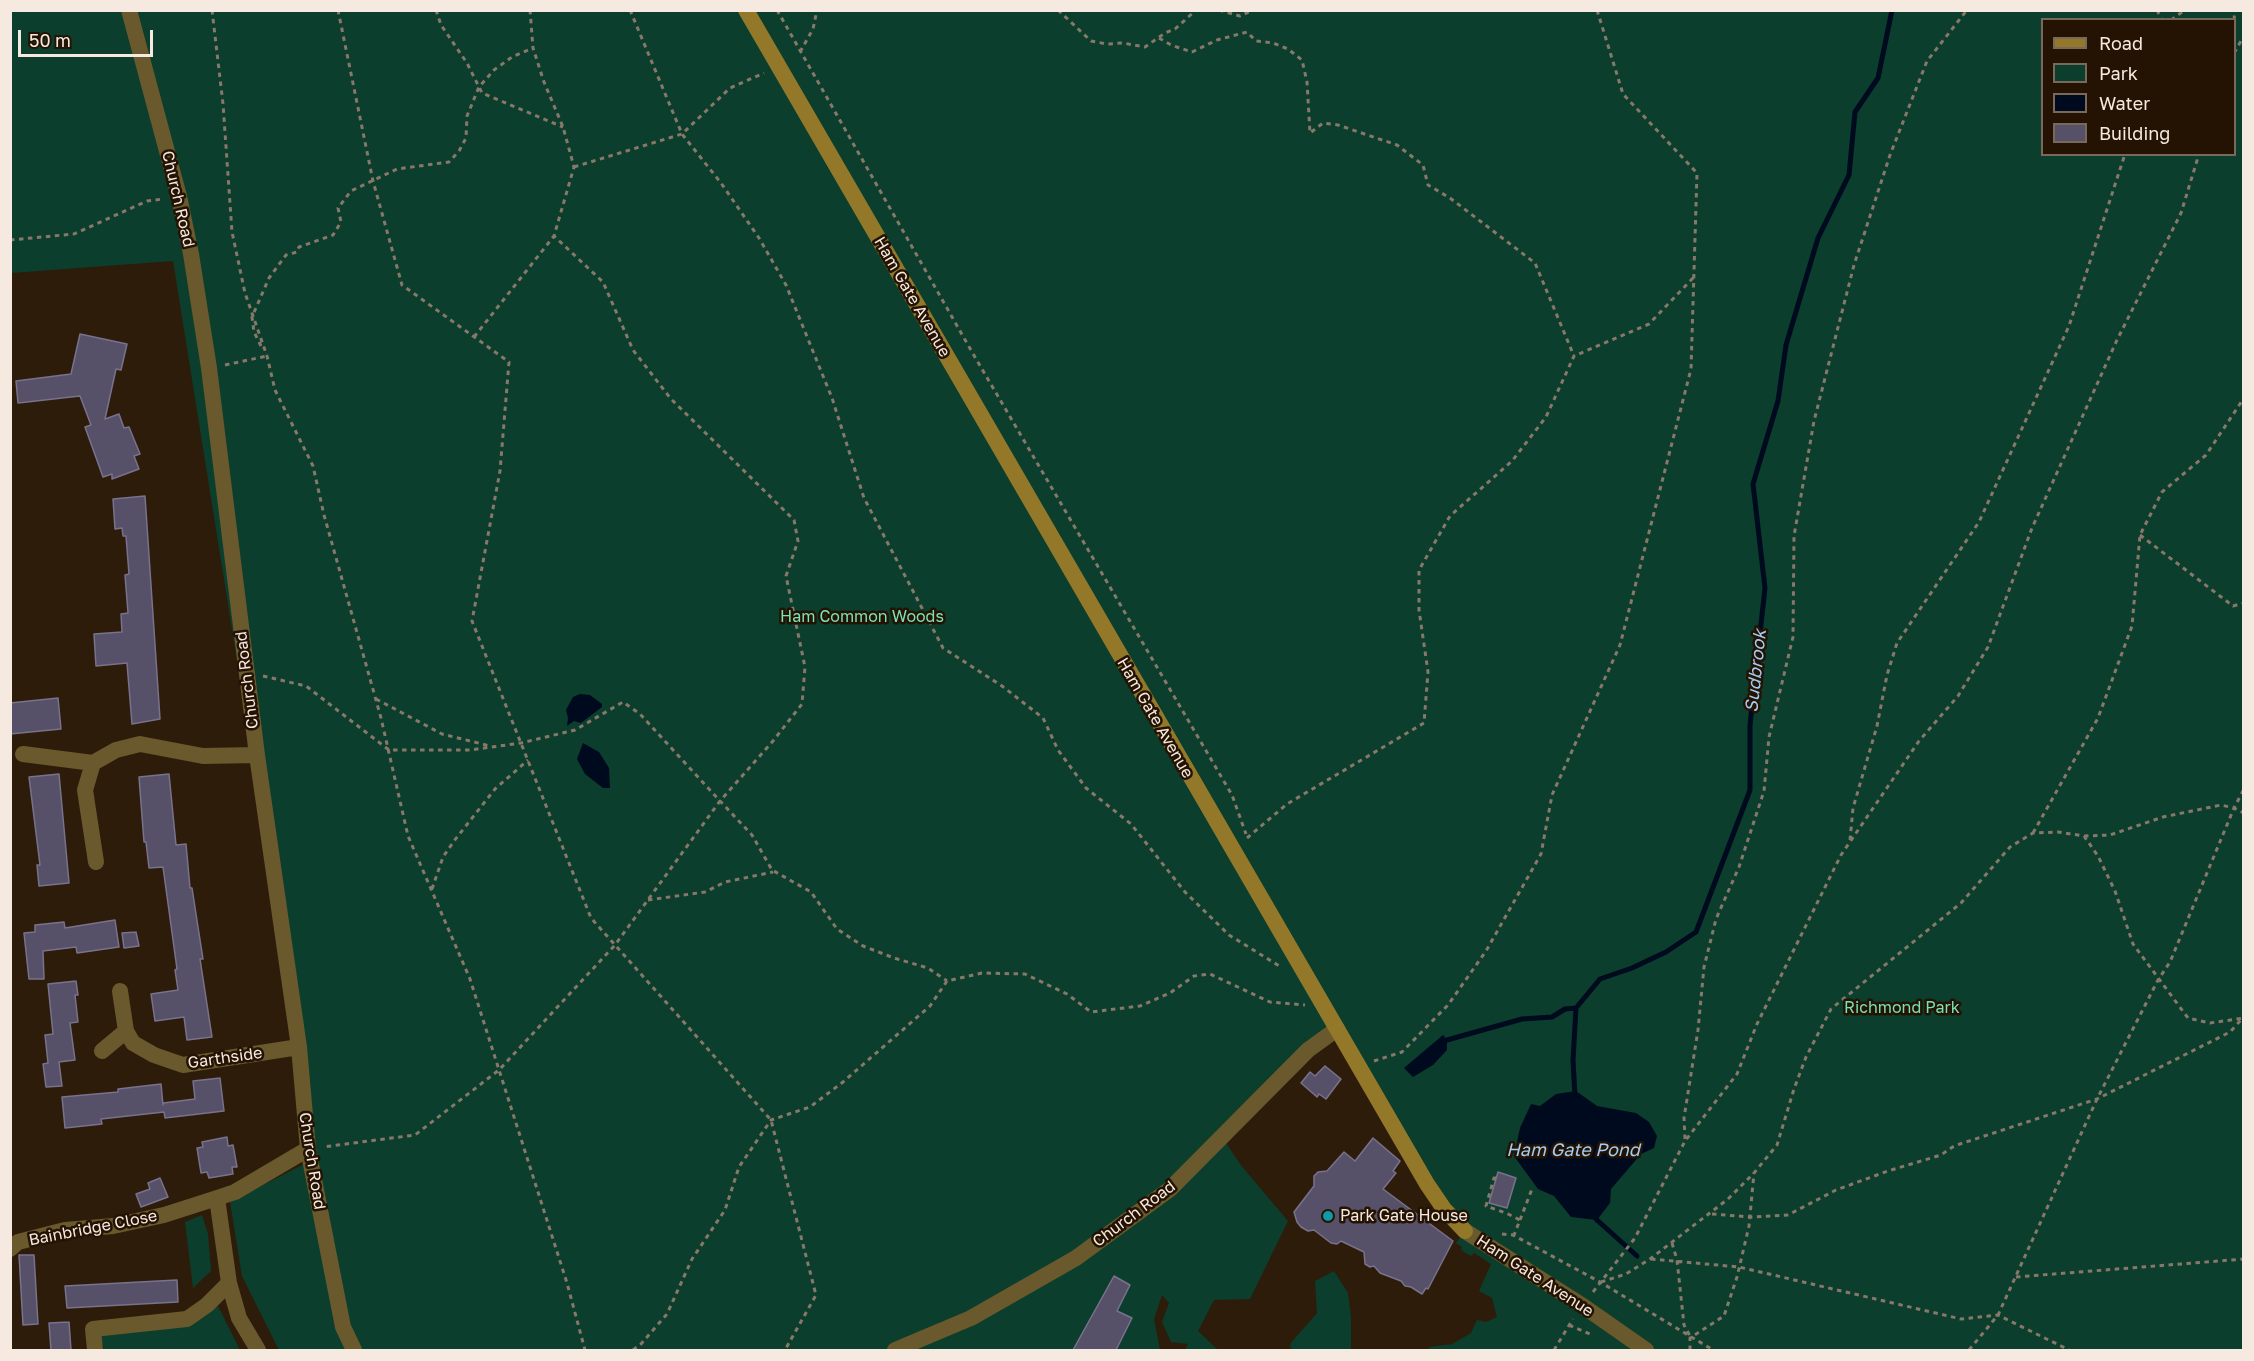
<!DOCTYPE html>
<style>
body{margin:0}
#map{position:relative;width:2254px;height:1361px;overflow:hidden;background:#2e1c0b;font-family:"Golos Text",sans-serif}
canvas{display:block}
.frame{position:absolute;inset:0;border:12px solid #f6e9df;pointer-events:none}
.legend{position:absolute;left:2041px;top:18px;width:195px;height:138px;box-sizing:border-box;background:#241303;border:2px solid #78695b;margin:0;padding:8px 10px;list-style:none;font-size:18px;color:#f6e9df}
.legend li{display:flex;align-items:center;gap:12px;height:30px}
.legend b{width:30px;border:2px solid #78695b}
.scale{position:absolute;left:18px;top:30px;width:135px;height:27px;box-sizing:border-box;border:3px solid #f6e9df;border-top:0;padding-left:8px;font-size:18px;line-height:21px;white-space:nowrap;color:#f6e9df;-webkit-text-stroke:4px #241303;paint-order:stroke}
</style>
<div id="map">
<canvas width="2254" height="1361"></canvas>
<div class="frame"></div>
<ul class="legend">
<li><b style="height:8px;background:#93782a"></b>Road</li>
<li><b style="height:16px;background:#0b3e2c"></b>Park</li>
<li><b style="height:16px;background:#000a1e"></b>Water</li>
<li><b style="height:16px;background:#565068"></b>Building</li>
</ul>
<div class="scale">50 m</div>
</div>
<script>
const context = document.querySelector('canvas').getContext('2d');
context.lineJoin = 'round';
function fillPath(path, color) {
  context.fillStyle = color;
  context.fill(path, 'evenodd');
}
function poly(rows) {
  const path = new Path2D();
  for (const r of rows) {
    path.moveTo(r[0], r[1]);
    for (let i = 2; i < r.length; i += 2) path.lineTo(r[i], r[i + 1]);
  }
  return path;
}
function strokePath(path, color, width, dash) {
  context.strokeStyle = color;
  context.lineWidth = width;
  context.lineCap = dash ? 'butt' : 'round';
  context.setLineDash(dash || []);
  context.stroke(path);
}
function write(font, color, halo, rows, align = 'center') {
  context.font = font + ' "Golos Text",sans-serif';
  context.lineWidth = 5;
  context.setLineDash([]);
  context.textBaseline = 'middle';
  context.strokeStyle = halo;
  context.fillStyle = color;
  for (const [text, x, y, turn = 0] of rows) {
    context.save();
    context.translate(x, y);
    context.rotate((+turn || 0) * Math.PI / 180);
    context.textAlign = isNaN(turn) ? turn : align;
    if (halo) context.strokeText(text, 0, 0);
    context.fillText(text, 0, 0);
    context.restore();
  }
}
fillPath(poly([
 [11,11,2243,11,2243,1350,1426,1350,1430,1347,1452,1344,1471,1333,1477,1320,1486,1322,1497,1317,1492,1298,1479,1291,1491,1264,1474,1253,1471,1256,1461,1250,1462,1247,1456,1243,1465,1231,1337,1029,1222,1137,1240,1164,1288,1221,1250,1299,1214,1300,1198,1331,1218,1350,1185,1350,1188,1344,1171,1342,1162,1322,1169,1303,1162,1295,1154,1319,1160,1350,279,1350,242,1276,230,1202,310,1161,299,1047,173,261,11,273],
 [2042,20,2234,20,2234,154,2042,154],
 [202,1215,208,1234,211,1271,193,1288,185,1222],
 [1334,1271,1348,1293,1351,1317,1351,1350,1291,1350,1290,1344,1317,1313,1315,1281],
 [216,1302,240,1350,104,1350,100,1334]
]), '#0b3e2c');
fillPath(poly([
 [580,694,590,695,602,704,602,707,581,723,574,721,567,726,568,718,566,710,573,697],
 [583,743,599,752,609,768,610,788,603,788,585,774,577,759],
 [1443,1035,1447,1040,1447,1050,1433,1065,1413,1077,1404,1068],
 [1576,1091,1597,1106,1636,1113,1649,1122,1657,1136,1654,1148,1641,1154,1611,1189,1610,1203,1597,1220,1571,1217,1554,1196,1538,1189,1514,1156,1520,1128,1531,1104,1540,1106,1556,1094]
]), '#000a1e');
strokePath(poly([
 [1447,1040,1522,1019,1552,1017,1565,1009,1576,1008],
 [1575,1097,1573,1060,1576,1008,1600,979,1632,968,1666,952,1696,932,1750,790,1750,725,1765,588,1753,484,1778,401,1786,345,1818,238,1849,175,1855,112,1878,78,1892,10],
 [1593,1214,1597,1220,1637,1256]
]), '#000a1e', 5);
const building = poly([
 [80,334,127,344,121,370,116,369,105,419,119,414,124,428,129,427,140,454,134,456,139,469,112,479,112,474,103,477,85,427,91,425,80,396,18,403,16,381,71,374,80,334],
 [145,496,160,719,132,724,127,663,96,666,94,634,122,632,121,614,128,613,125,575,129,574,126,536,123,536,122,528,115,529,113,499,145,496],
 [58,698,61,729,10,734,10,703,58,698],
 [59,774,69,883,39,886,37,865,40,865,29,777,59,774],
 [169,774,176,845,186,844,190,888,192,888,198,927,203,959,200,959,212,1037,187,1040,184,1017,155,1021,151,994,178,990,175,970,177,969,163,867,149,868,146,842,144,842,139,777,169,774],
 [115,920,119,947,77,953,76,947,43,951,44,979,29,979,24,933,35,932,35,925,64,922,65,928,115,920],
 [136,932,139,946,124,948,122,933,136,932],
 [76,981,78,995,75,995,78,1022,70,1023,75,1060,59,1062,62,1086,46,1087,43,1064,48,1063,45,1035,53,1034,48,984,76,981],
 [1325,1066,1341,1079,1326,1099,1319,1094,1317,1097,1301,1083,1310,1072,1315,1076,1325,1066],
 [220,1078,224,1111,165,1118,164,1112,101,1119,102,1124,65,1128,62,1097,118,1092,118,1089,161,1084,163,1105,163,1103,195,1099,193,1081,220,1078],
 [227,1137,228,1146,233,1145,237,1167,232,1167,233,1174,209,1178,207,1172,201,1173,197,1148,203,1147,202,1142,227,1137],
 [1373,1138,1400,1161,1393,1171,1396,1173,1383,1189,1453,1241,1428,1289,1426,1288,1422,1294,1411,1287,1405,1286,1401,1281,1380,1273,1374,1266,1370,1267,1365,1264,1364,1252,1341,1241,1337,1244,1331,1243,1314,1230,1308,1231,1301,1227,1297,1222,1294,1212,1314,1186,1314,1176,1318,1172,1327,1171,1344,1152,1355,1161,1373,1138],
 [1498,1172,1516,1178,1507,1208,1489,1203,1498,1172],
 [160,1178,168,1197,141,1207,136,1194,150,1189,148,1183,160,1178],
 [19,1255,34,1255,38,1324,23,1325,19,1255],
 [1114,1276,1130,1285,1117,1311,1132,1318,1116,1350,1073,1350,1114,1276],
 [177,1280,178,1302,67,1308,65,1286,177,1280],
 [69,1322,71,1350,51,1350,49,1323,69,1322]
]);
fillPath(building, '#565068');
strokePath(building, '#79728c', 1.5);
strokePath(poly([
 [212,10,223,104,232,232,245,293,267,356,275,390,313,466,324,515,381,718,408,836,470,979,567,1283,585,1350],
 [338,10,373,181,402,285,509,362,500,471,472,621,591,918,771,1120,816,1295,785,1350],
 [436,10,441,25,467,63,482,93,563,127],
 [530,10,533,48,544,82,563,127,574,167,554,236,603,282,633,350,671,399,794,520,798,541,786,576,805,667,802,704,773,741,720,801,752,835,772,870,811,892,837,929,863,946,894,958,928,968,947,981],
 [630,10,682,134,721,183,759,238,786,285,832,398,864,498,943,648,1002,686,1043,718,1058,750,1086,788,1131,824,1185,892,1229,935,1281,967],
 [777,10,972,352,1232,795,1246,834],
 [1058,10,1091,41,1107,44,1123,43,1145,47,1165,33,1175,29,1196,10],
 [1219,10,1240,16,1253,10],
 [2157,10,2162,20],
 [2171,20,2185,10],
 [2234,20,2235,10],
 [1159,38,1171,45,1192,52,1217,40,1247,32,1256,41,1273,43,1288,49,1302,60,1307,82,1310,133,1323,123,1338,125,1397,145,1423,165,1428,185,1450,198,1535,263,1574,356],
 [800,52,813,29,817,10],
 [2234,53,2244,36],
 [574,167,682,134,730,88,764,73],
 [10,240,74,234,147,201,163,199],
 [474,337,554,236],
 [261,346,254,332,252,317,269,278,286,255,297,252,299,247,333,235,341,222,338,208,351,191,397,169,449,162,459,151,466,138,467,116,479,87,494,70,512,57,533,48],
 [225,365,267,356,266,354],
 [2140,535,2233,606,2244,603],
 [263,676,306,686,389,750,470,750,521,743,575,730,623,702,640,714,720,801,615,945,499,1070,415,1135,323,1147],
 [376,699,442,734,490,746],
 [2033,833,2098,718,2132,626,2140,535,2162,492,2206,455,2244,398],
 [2084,836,2110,835,2163,817,2221,805,2234,808,2244,813],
 [1247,838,1287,804,1424,723,1428,672,1419,610,1419,570,1450,516,1512,461,1546,417,1574,356,1649,324,1693,278],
 [1850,840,1853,808,1877,726,1887,675,1897,643,1979,522,2069,326,2125,154],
 [432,889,443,857,454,841,495,789,528,760],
 [648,900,705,892,725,882,773,872],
 [1374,1061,1402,1052,1448,1005,1486,951,1541,854,1552,795,1620,645,1691,369,1697,173,1623,94,1597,10],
 [1685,1139,1684,1118,1698,1030,1704,967,1716,919,1739,867,1764,791,1769,737,1793,637,1794,536,1814,421,1854,265,1890,155,1927,61,1967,10],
 [1496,1178,1494,1178,1486,1206,1506,1213,1520,1220,1514,1235],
 [1712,1214,1751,1217,1788,1215,1836,1190,1888,1171,1941,1155,1954,1146,2097,1099,2230,1032,2241,1020],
 [1520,1220,1532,1189],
 [1502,1234,1513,1235,1600,1282,1713,1350],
 [1672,1243,1677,1260,1684,1325,1690,1336],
 [1651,1259,1739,1267,1961,1319,1998,1315,2069,1350],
 [2016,1277,2244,1259],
 [1601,1282,1626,1274,1650,1259,1728,1199,1754,1173,1777,1145,1794,1089,1806,1057,1831,1009,1961,903,2010,847,2033,833,2058,832,2084,836,2098,856,2115,891,2133,944,2188,1018,2210,1023,2244,1018],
 [1593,1292,1635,1238,1685,1141,1737,1074,1757,1024,1841,855,1919,741,1958,696,1988,647,2032,528,2117,340,2181,213,2199,154],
 [1569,1325,1592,1335],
 [633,1350,641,1344,667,1314,692,1259,725,1210,739,1167,771,1120,810,1107,843,1082,930,1006,947,981,982,973,1025,974,1067,994,1091,1012,1140,1006,1170,993,1194,976,1210,974,1270,1002,1305,1005],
 [1554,1350,1573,1319],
 [1690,1350,1690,1338,1724,1316,1737,1277,1749,1226,1754,1173],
 [1969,1350,1998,1315,2097,1099,2158,980,2170,962,2234,808,2244,789]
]), '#88786a', 3, [4.5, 4.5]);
strokePath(poly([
 [129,10,179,196,191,254,209,368,257,755,299,1047,308,1149,343,1327,354,1350],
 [23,754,93,763],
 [96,862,85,790,93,763,116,750,140,744,203,756,257,755],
 [120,991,126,1031,133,1043,154,1055,183,1065,299,1047],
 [102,1051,126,1031],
 [217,1198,229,1283,239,1318,258,1350],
 [1465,1231,1583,1306,1646,1350],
 [10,1249,18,1242,65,1230,113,1226,164,1215,217,1198,235,1192,308,1149],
 [95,1350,93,1329,187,1319,207,1305,229,1283],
 [895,1350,971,1318,1076,1258,1170,1189,1308,1050,1337,1029]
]), '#69592c', 16);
strokePath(poly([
 [746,10,1427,1184,1444,1209,1465,1231]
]), '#93782a', 16);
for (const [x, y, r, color] of [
 [1328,1216,6,"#0f9aa8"]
]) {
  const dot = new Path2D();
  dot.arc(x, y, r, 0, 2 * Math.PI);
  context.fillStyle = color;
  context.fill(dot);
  strokePath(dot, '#241303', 2);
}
write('16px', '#f6e9df', '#241303', [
 ["Church Road",178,199,77],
 ["Ham Gate Avenue",912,297,60],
 ["Church Road",247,680,-97],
 ["Ham Gate Avenue",1155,718,60],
 ["Garthside",225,1058,-8],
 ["Church Road",312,1161,81],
 ["Church Road",1134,1214,-37],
 ["Bainbridge Close",93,1228,-11],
 ["Ham Gate Avenue",1535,1276,33]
]);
write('16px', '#79e2b6', '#241303', [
 ["Ham Common Woods",862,617],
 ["Richmond Park",1902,1008]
]);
write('16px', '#f6e9df', '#241303', [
 ["Park Gate House",1340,1216]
], 'left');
write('italic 18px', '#a2ccf3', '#241303', [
 ["Sudbrook",1756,671,-84],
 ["Ham Gate Pond",1573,1150]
]);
</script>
